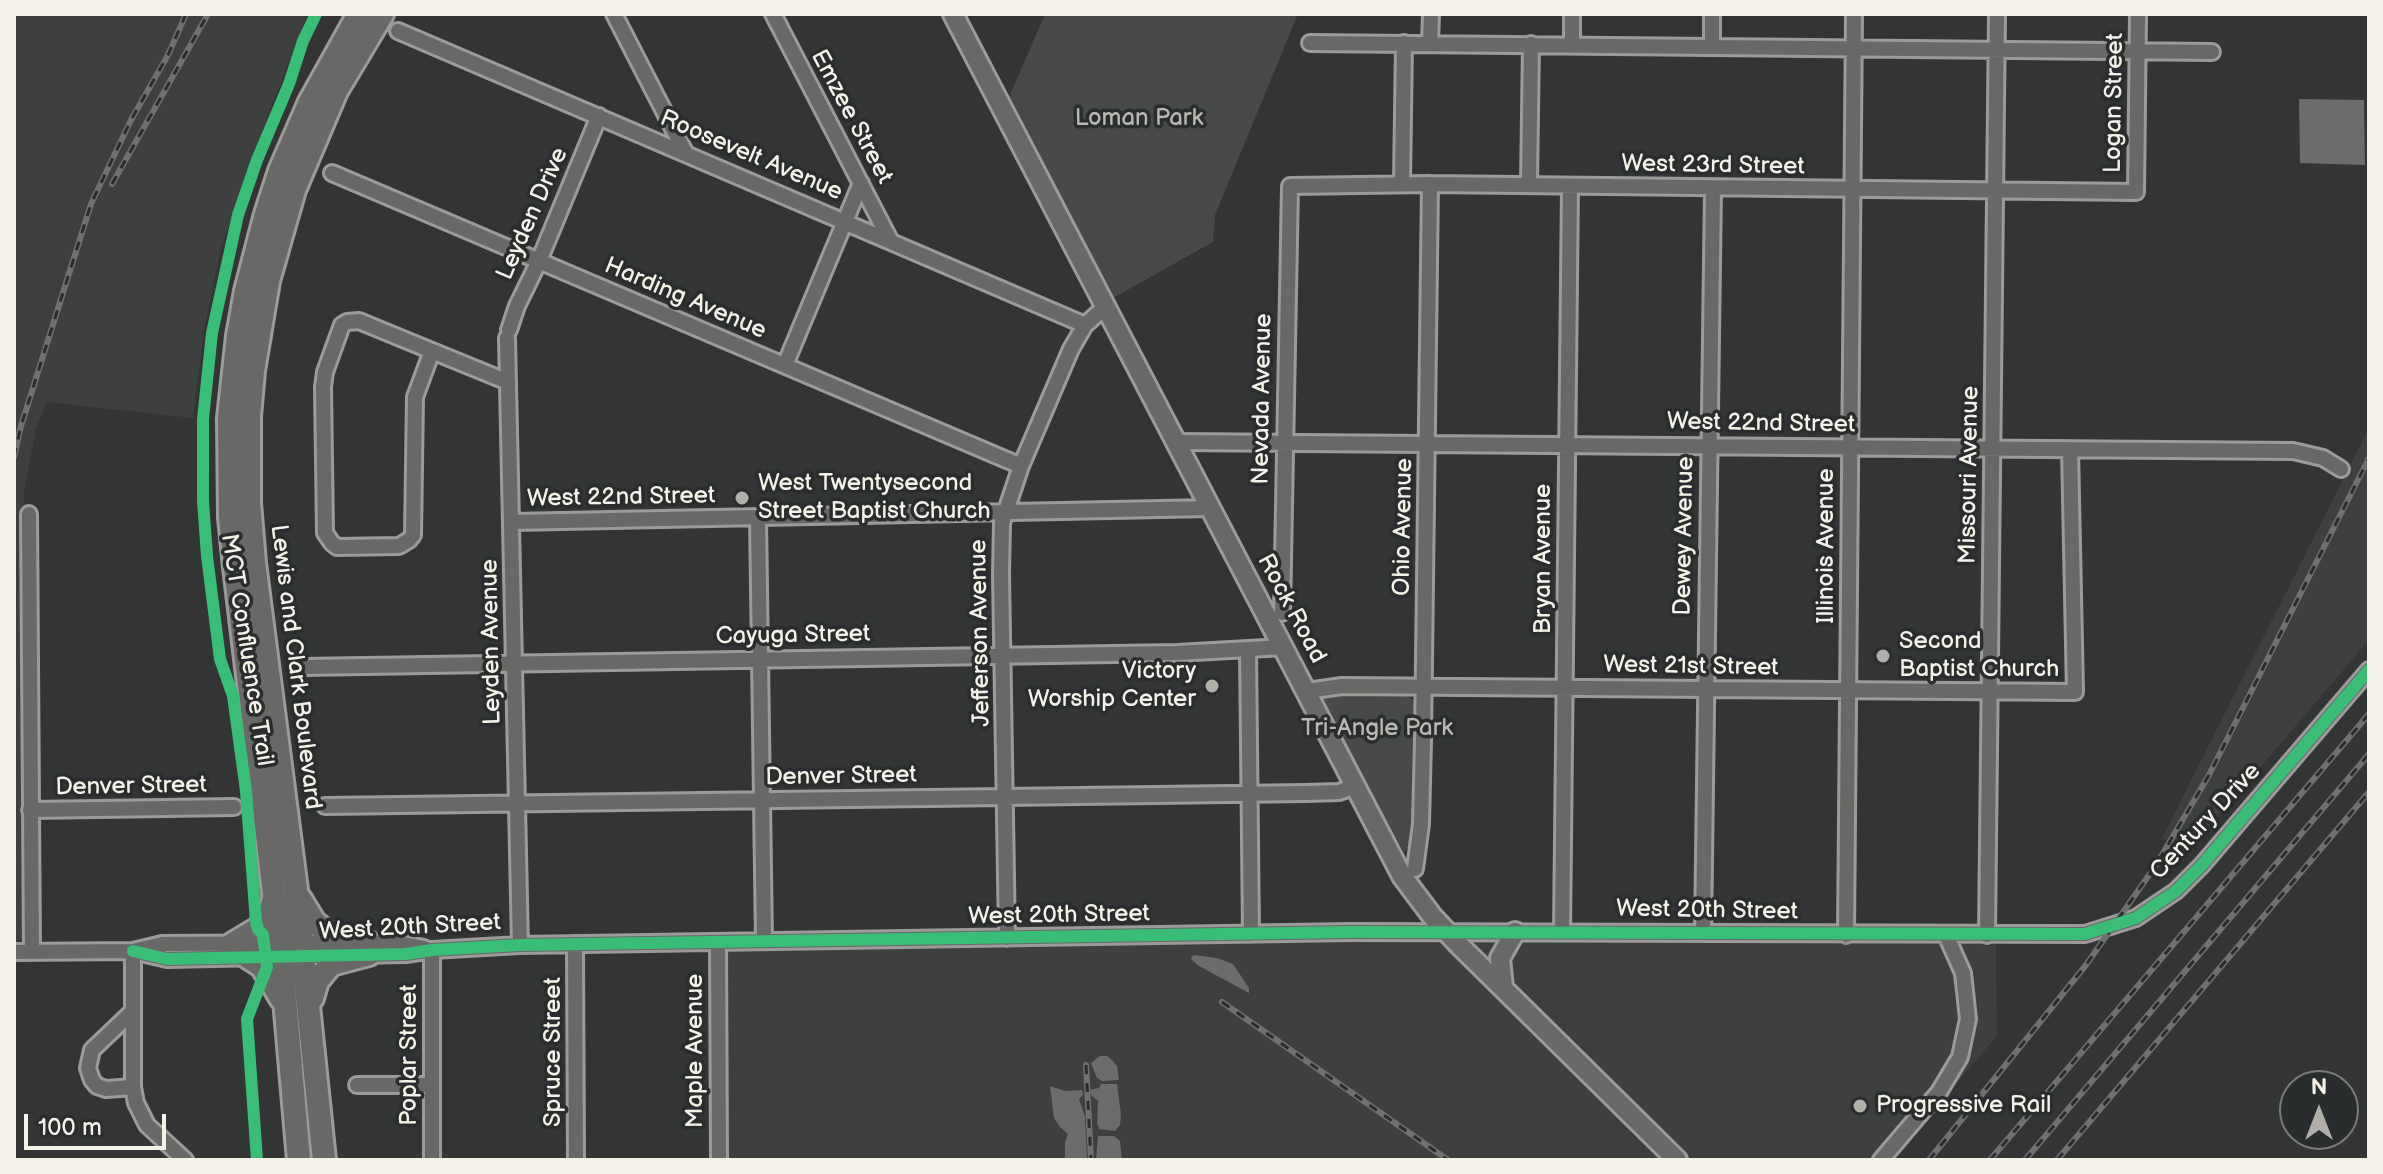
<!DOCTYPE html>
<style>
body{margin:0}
#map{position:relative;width:2383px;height:1174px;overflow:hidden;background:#333434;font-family:"Balsamiq Sans",sans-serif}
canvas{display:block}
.frame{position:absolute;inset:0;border:16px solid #f4f1e8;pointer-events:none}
.north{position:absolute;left:2279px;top:1070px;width:80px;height:80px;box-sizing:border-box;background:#2a2d2e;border:2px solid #7b7b78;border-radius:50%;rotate:0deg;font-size:22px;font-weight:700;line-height:32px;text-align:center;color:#f4f1e8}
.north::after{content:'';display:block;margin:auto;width:28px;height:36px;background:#b0afa9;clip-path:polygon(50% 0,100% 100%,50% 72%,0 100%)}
.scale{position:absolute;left:24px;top:1114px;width:142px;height:36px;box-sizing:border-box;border:4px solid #f4f1e8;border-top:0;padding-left:10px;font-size:24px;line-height:28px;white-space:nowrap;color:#f4f1e8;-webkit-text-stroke:6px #2a2d2e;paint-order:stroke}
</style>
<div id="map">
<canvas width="2383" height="1174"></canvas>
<div class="frame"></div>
<div class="north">N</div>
<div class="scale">100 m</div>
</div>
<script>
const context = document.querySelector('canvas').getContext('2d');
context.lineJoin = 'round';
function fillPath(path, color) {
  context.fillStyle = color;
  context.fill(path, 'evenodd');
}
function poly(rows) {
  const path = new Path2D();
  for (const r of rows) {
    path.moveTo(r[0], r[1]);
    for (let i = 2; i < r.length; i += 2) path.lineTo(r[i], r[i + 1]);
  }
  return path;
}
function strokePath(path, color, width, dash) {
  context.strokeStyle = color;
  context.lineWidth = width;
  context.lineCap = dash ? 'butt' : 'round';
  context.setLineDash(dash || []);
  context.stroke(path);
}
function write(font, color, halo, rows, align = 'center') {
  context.font = font + ' "Balsamiq Sans",sans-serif';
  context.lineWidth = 7;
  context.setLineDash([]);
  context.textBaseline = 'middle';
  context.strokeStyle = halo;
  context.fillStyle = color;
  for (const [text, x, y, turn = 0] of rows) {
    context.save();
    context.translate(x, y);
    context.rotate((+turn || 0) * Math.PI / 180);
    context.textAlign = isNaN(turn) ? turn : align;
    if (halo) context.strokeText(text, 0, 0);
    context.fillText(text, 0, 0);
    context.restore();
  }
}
fillPath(poly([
 [14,14,308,14,251,159,220,252,204,331,193,418,47,402,36,429,24,491,23,934,21,940,14,940],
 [2369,428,2369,640,2189,851,2162,838],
 [1466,939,1996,944,1997,1036,1891,1160,1691,1160],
 [1444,940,1669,1160,726,1160,726,949]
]), '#3e4040');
fillPath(poly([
 [1045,14,1298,14,1215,215,1213,242,1113,298,1009,97],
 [1329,693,1396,693,1406,694,1415,702,1413,841,1404,852,1321,703,1323,696]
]), '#484a49');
fillPath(poly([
 [2299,99,2364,100,2365,165,2300,163],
 [1193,955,1217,958,1233,964,1249,988,1249,993,1199,966,1191,959],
 [1100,1056,1107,1056,1112,1060,1117,1066,1119,1080,1102,1081,1097,1078,1091,1063],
 [1101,1084,1117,1084,1121,1115,1120,1125,1115,1131,1099,1129,1097,1123,1098,1101,1091,1095,1090,1090,1099,1088],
 [1050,1086,1065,1091,1082,1090,1083,1095,1079,1099,1085,1117,1087,1160,1065,1160,1065,1142,1068,1134,1060,1127,1054,1118],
 [1098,1136,1114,1136,1120,1141,1122,1160,1096,1160]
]), '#6c6d6b');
const minor = poly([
 [614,14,685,152],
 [773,14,890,240],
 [1572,14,1572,44],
 [398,31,1085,325],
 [1310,43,2212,52],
 [1430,43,1431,14],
 [1712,46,1712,14],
 [332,173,1021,466],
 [1402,184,1404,43],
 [1529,185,1531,44],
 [509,330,517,306,539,261,599,116],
 [507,338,520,945],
 [432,351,415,397,413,535,409,540,399,546,337,547,332,543,325,533,323,387,325,372,342,325,347,322,359,321,432,351,508,382],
 [785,365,861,183],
 [1176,442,2293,451,2323,458,2341,469],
 [29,514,32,951],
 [758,517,764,941],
 [512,522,1211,508],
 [1282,613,1290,186,1430,184,2136,192,2138,14],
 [1248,650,1251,934],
 [302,667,1177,653,1284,647],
 [1307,691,1342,686,2075,692,2070,449],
 [325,806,1306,793,1339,792,1356,786],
 [30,810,234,807],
 [1415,869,1421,824,1423,740,1430,184],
 [1562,932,1570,186],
 [1703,933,1713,188],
 [1846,935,1854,14],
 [1987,935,1997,14],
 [1007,938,1001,574,1002,523,1021,466,1071,349,1085,325,1105,307],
 [718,942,719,1160],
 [361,943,399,943,424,948],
 [575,944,576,1160],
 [133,951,167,959,406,954,432,950,520,945,1351,932,2085,934,2136,918,2176,891,2202,865,2369,670],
 [133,951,133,1087,136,1103,147,1125,185,1160],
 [14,952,133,951,162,944,340,943],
 [133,1011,92,1050,88,1068,92,1080,97,1086,106,1089,133,1087],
 [357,1085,431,1085],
 [432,1160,432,950],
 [1881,1160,1939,1092,1960,1057,1968,1019,1963,973,1946,935]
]);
const major = poly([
 [953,14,1402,876,1432,916,1459,945,1677,1160],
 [1503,988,1500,958,1515,932]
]);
const highway = poly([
 [300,899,314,922,330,935,368,943],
 [233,944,258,929,270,913,274,899],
 [248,957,262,966,281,998],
 [312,998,317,981,331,964,369,954],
 [299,1160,280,943,235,567,230,517,229,418,238,336,246,291,266,214,280,171,310,102,359,14],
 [324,1160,296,890,254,563,249,503,249,416,253,371,268,281,294,190,336,91,382,14]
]);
strokePath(minor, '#9b9b99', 20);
strokePath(major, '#9b9b99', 24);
strokePath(highway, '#9b9b99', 28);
strokePath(minor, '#686866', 14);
strokePath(major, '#686866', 18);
strokePath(highway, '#686866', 22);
const rail = poly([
 [112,184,208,14],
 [14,457,21,426,91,204,131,120,168,55,186,14],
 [1222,1002,1448,1160],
 [1086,1065,1091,1160],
 [1929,1160,2086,965,2156,865,2209,775,2369,458],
 [1990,1160,2369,714],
 [2025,1160,2369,754],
 [2057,1160,2369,792]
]);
strokePath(rail, '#6f706f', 6);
strokePath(rail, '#2a2d2e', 3, [9]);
strokePath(poly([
 [133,951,167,959,406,954,432,950,520,945,1351,932,2085,934,2136,918,2176,891,2202,865,2369,670],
 [257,1160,247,1019,267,967,263,935,258,929,256,922,246,791,233,696,220,659,207,556,203,501,203,419,212,333,238,215,257,160,289,84,303,41,316,14]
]), '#3abd76', 12);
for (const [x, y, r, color] of [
 [742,498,8,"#b0afa9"],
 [1883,656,8,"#b0afa9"],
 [1212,686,8,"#b0afa9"],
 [1860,1106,8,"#b0afa9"]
]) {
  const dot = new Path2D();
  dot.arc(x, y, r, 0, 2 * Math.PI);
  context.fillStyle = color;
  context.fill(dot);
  strokePath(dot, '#2a2d2e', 3);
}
write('24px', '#f4f1e8', '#2a2d2e', [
 ["Logan Street",2115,103,-89],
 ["Emzee Street",851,117,62],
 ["Roosevelt Avenue",751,156,23],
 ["West 23rd Street",1713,166,1],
 ["Leyden Drive",533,214,-66],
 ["Harding Avenue",685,299,23],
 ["Nevada Avenue",1263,399,-89],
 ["West 22nd Street",1761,424,1],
 ["Missouri Avenue",1970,475,-89],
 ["West 22nd Street",621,498,-1],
 ["Ohio Avenue",1404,527,-89],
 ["Dewey Avenue",1685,536,-89],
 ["Illinois Avenue",1827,546,-90],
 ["Bryan Avenue",1544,559,-90],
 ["Rock Road",1291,609,62],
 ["Jefferson Avenue",981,633,-91],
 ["Cayuga Street",793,636,-1],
 ["Leyden Avenue",492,642,-91],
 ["MCT Confluence Trail",246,650,81],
 ["Lewis and Clark Boulevard",295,667,83],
 ["West 21st Street",1691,667,1],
 ["Denver Street",841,777,-1],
 ["Denver Street",131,787,-1],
 ["Century Drive",2206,822,-47],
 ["West 20th Street",1707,911,1],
 ["West 20th Street",1059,916,-1],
 ["West 20th Street",410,928,-3],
 ["Maple Avenue",696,1051,-90],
 ["Spruce Street",554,1052,-90],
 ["Poplar Street",410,1055,-90]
]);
write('24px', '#b9b8b1', '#2a2d2e', [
 ["Loman Park",1139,119],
 ["Tri-Angle Park",1377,729]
]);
write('24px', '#f4f1e8', '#2a2d2e', [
 ["West Twentysecond",758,484],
 ["Street Baptist Church",758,512],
 ["Second",1899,642],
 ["Baptist Church",1899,670],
 ["Victory",1196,672,"right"],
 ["Worship Center",1196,700,"right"],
 ["Progressive Rail",1876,1106]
], 'left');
</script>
